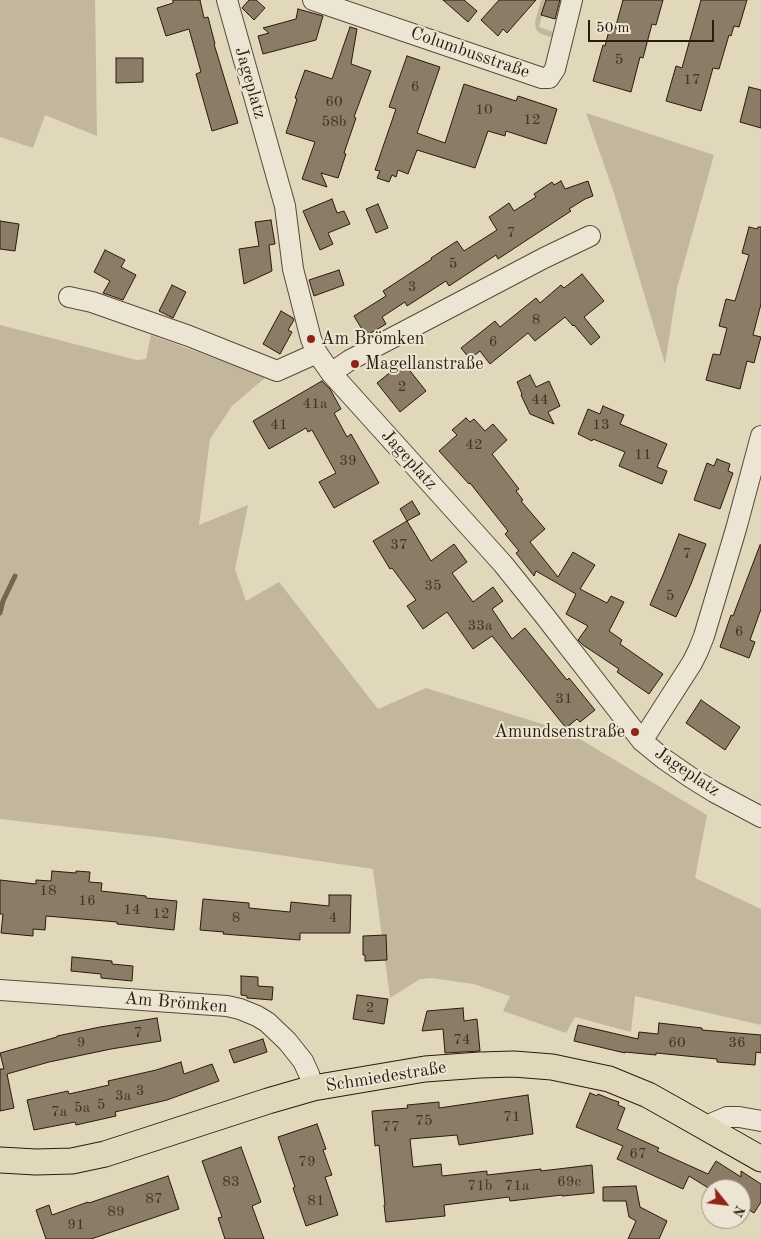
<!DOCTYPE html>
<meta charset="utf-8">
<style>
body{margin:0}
#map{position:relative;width:761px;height:1239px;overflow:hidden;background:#e1d7bb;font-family:"Old Standard TT",serif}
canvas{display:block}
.north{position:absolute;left:701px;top:1179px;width:50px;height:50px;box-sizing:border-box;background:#ece5d3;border:1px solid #9f9483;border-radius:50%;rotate:119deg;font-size:14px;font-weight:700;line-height:20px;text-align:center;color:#2c1a0c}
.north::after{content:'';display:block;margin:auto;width:18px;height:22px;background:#8f2418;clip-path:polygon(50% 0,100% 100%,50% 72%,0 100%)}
.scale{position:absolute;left:588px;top:20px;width:126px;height:22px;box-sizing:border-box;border:2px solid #2c1a0c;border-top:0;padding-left:6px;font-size:15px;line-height:18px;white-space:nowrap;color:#2c1a0c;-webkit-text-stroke:4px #ece5d3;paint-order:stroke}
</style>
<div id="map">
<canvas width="761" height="1239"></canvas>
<div class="north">N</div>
<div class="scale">50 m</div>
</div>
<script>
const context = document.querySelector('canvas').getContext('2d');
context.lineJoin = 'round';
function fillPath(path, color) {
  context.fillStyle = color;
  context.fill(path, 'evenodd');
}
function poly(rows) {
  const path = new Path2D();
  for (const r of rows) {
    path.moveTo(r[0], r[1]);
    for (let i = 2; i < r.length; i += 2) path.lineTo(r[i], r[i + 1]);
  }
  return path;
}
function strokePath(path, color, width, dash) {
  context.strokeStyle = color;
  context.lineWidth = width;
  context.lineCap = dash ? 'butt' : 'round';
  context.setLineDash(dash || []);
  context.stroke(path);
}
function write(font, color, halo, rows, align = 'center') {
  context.font = font + ' "Old Standard TT",serif';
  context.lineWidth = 4;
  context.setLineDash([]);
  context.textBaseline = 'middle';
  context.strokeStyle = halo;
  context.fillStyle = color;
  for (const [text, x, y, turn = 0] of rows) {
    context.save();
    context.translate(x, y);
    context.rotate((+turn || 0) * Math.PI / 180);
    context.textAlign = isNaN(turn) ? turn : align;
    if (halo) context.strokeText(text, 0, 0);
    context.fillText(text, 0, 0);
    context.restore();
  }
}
fillPath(poly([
 [0,0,95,0,97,136,45,115,33,148,0,137],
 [541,0,546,0,539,27,554,32,552,36,550,37,541,34,536,30,535,22],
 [586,113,714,155,677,288,665,364,614,193],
 [0,325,137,360,146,359,151,335,266,377,232,406,210,439,199,525,248,505,235,569,246,601,279,582,378,709,426,688,568,732,707,815,695,878,761,909,761,1025,635,996,631,1032,575,1017,566,1033,503,1011,510,996,473,984,432,978,420,979,390,998,373,869,165,838,0,819]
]), '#c2b79d');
strokePath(poly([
 [0,613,3,601,15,576]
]), '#736552', 5);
const building = poly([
 [173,0,200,0,204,18,208,17,215,44,214,44,238,123,212,131,196,74,201,72,189,29,166,36,157,8,173,3,173,0],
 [249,0,256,0,265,8,254,20,242,8,249,0],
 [443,0,464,0,477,11,468,22,443,0],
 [499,0,536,0,507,33,503,29,498,36,481,20,499,0],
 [546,0,560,0,555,19,541,15,546,0],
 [623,0,663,0,656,25,652,24,643,58,640,57,631,92,593,81,603,45,605,46,610,27,615,29,623,0],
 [701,0,747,0,739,27,734,26,731,36,729,35,719,69,713,68,701,111,666,101,676,66,682,68,701,0],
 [298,9,323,16,316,40,263,54,258,36,269,33,263,28,296,19,298,9],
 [350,27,357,29,351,64,371,71,354,117,356,118,344,153,346,154,338,178,321,173,327,187,302,179,315,142,286,133,297,99,295,98,305,70,332,79,350,27],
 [407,56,440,67,417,133,445,143,464,84,516,101,518,96,557,109,546,144,506,131,505,136,488,131,475,168,417,150,408,174,398,170,396,177,392,175,389,182,377,178,380,171,375,170,396,109,389,107,407,56],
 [116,58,143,58,143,82,116,83,116,58],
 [749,87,761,90,761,128,740,122,749,87],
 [561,181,565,189,588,181,593,196,585,199,569,209,571,211,498,259,496,255,449,286,446,281,407,306,405,302,382,317,386,324,366,336,354,316,386,296,383,291,432,259,431,258,457,241,464,251,497,230,489,217,509,203,514,211,536,197,534,194,552,182,554,185,561,181],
 [332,199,337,213,344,211,350,224,328,233,333,244,320,250,303,211,332,199],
 [378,204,388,228,376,233,366,209,378,204],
 [271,220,275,244,269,245,272,271,244,284,239,249,259,246,255,222,271,220],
 [0,221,19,224,15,251,0,249,0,221],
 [749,227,757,229,758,227,761,227,761,304,753,335,761,337,754,363,747,361,740,389,706,380,713,354,720,355,727,328,719,326,726,299,735,301,749,255,742,253,749,227],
 [105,250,125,260,121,267,136,275,123,300,103,293,110,281,94,272,105,250],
 [339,270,344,285,314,296,309,280,339,270],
 [582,274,604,301,584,317,600,337,591,345,574,325,573,326,565,317,535,341,528,333,490,364,480,351,470,359,461,348,495,321,500,327,536,298,540,303,561,285,564,288,582,274],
 [172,285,186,292,173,318,159,311,172,285],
 [281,311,293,318,294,320,288,330,292,332,280,354,263,344,281,311],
 [403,362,426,391,400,412,377,383,403,362],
 [530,375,536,387,549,381,560,406,548,412,554,424,530,414,521,395,522,394,517,382,530,375],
 [322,381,330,389,341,409,334,413,347,437,351,434,379,483,334,508,319,482,336,473,312,430,308,432,306,428,269,449,253,421,322,381],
 [603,406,624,415,620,424,667,444,657,467,667,471,662,484,619,466,625,452,593,439,592,441,578,434,588,409,600,414,603,406],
 [466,418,470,422,474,419,485,431,493,424,507,440,492,454,519,489,516,491,523,500,521,501,545,529,530,542,558,577,573,552,595,565,580,589,607,603,611,596,624,602,609,631,622,640,620,644,663,674,649,694,617,672,619,669,583,645,578,640,588,626,566,614,576,594,536,571,534,576,516,553,519,551,505,534,508,531,470,483,469,484,439,451,457,435,452,430,466,418],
 [717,459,730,464,728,471,733,473,720,509,694,500,707,463,714,466,717,459],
 [412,501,420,514,407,521,400,509,412,501],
 [407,521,431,561,454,544,467,562,452,573,473,602,493,587,503,601,492,609,512,639,525,628,567,680,569,678,595,710,580,722,577,719,566,728,492,636,473,649,447,612,423,629,407,606,416,600,392,568,390,569,373,541,407,521],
 [679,534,706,544,691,584,676,617,650,605,663,575,679,534],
 [760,545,761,545,761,609,750,640,755,642,749,658,720,647,731,615,733,616,760,545],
 [701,700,740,727,725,750,686,723,701,700],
 [52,871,76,873,76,871,90,872,89,882,102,883,101,891,146,896,146,898,177,901,174,930,117,924,117,922,46,916,45,930,33,929,33,936,1,933,3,914,0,914,0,880,36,884,36,880,51,881,52,871],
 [329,895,351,895,350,933,300,933,300,940,223,934,224,932,200,930,203,899,249,903,249,908,290,912,291,902,329,906,329,895],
 [386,935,387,960,365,961,365,955,363,955,363,936,386,935],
 [72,957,112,961,112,964,133,966,132,981,101,978,101,974,71,971,72,957],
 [241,976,258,977,258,986,273,987,272,1000,247,998,247,996,241,995,241,976],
 [357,995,388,999,384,1024,353,1019,357,995],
 [463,1008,464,1021,477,1019,480,1051,445,1053,443,1029,422,1031,427,1011,463,1008],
 [157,1018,161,1041,111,1049,49,1062,7,1074,14,1108,0,1111,0,1069,4,1069,0,1053,57,1037,57,1036,100,1027,157,1018],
 [659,1023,702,1028,702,1030,761,1035,761,1053,756,1052,755,1065,717,1062,717,1059,656,1053,656,1055,625,1052,625,1053,574,1041,578,1025,638,1039,639,1032,658,1034,659,1023],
 [263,1039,267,1052,234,1063,229,1050,263,1039],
 [181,1062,184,1074,212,1064,219,1081,167,1100,115,1112,116,1116,76,1125,75,1122,34,1130,27,1100,68,1091,69,1094,109,1085,108,1081,156,1070,181,1062],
 [590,1093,597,1096,598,1094,610,1099,619,1102,618,1105,625,1108,617,1129,659,1148,657,1151,708,1174,716,1161,741,1177,741,1171,761,1184,761,1202,754,1213,741,1205,741,1189,710,1189,689,1176,683,1189,617,1159,623,1146,576,1127,590,1093],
 [528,1095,533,1134,459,1145,457,1135,410,1139,413,1167,441,1164,442,1176,487,1171,487,1175,541,1169,541,1171,592,1165,594,1193,562,1196,562,1195,510,1201,509,1197,444,1205,445,1216,386,1222,384,1205,385,1205,379,1145,375,1146,372,1111,408,1108,407,1105,439,1102,439,1108,528,1095],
 [317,1124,326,1149,323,1150,332,1175,325,1177,338,1215,306,1226,293,1188,295,1187,278,1137,317,1124],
 [241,1147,261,1202,252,1206,264,1239,225,1239,218,1218,222,1217,202,1161,241,1147],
 [168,1176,179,1209,91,1239,46,1239,36,1210,49,1205,52,1215,88,1202,89,1203,168,1176],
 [636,1186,640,1207,667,1221,659,1239,628,1239,636,1221,629,1217,626,1201,603,1201,603,1187,636,1186]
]);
fillPath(building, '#8a7c67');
strokePath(building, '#2c1a0c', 1);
const minor = poly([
 [227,0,285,206,293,269,311,339,317,353,331,373,503,564,544,615,642,741,664,759,690,777,714,792,761,817],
 [313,0,542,78,549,78,555,69,572,0],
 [69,297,92,302,189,336,277,371,317,353],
 [331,373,350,360,544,258,590,236],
 [642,741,692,663,698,651,704,636,736,529,761,436],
 [0,990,227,1006,240,1009,257,1016,267,1022,287,1041,303,1061,309,1074,313,1088],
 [708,1129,713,1123,727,1117,739,1117,761,1121]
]);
const major = poly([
 [0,1160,36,1162,72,1161,105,1154,268,1101,313,1088,425,1069,480,1065,514,1064,552,1067,609,1079,648,1095,673,1109,761,1159]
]);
strokePath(minor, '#594938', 22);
strokePath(major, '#2c1a0c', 27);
strokePath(minor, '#ece5d3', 20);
strokePath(major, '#e1d7bb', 25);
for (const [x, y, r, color] of [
 [311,339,5,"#8f2418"],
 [355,364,5,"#8f2418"],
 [635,732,5,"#8f2418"]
]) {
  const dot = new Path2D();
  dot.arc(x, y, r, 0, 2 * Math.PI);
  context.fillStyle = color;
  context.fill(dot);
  strokePath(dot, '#ece5d3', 2);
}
write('15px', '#443223', null, [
 ["5",619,60],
 ["17",692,80],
 ["6",415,87],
 ["60",334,102],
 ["10",484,110],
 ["12",532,120],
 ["58b",334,122],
 ["7",511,233],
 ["5",453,264],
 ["3",412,287],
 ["8",536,320],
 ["6",493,342],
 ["2",402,387],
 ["44",540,400],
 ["41a",315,404],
 ["41",279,425],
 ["13",601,425],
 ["42",474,445],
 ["11",643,455],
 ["39",348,461],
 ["37",399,545],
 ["7",687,554],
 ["35",433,586],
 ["5",670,596],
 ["33a",480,626],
 ["6",739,632],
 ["31",564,699],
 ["18",48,891],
 ["16",87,901],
 ["14",132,910],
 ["12",161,914],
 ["8",236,918],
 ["4",333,918],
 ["2",370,1008],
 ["7",138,1033],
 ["74",462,1040],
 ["9",81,1043],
 ["60",677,1043],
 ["36",737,1043],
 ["3",140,1091],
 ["3a",123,1096],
 ["5",101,1105],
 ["5a",82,1108],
 ["7a",59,1112],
 ["71",512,1117],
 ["75",424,1121],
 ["77",391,1127],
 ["67",638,1154],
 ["79",307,1162],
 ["83",231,1182],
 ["69c",569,1182],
 ["71b",480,1186],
 ["71a",517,1186],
 ["87",154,1199],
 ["81",316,1201],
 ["89",116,1212],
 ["91",76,1225]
]);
write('18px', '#2c1a0c', '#ece5d3', [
 ["Columbusstraße",470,53,19],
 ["Jageplatz",250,83,74],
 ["Jageplatz",409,460,48],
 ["Jageplatz",687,772,34],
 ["Am Brömken",176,1003,5],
 ["Schmiedestraße",386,1077,-9]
]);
write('18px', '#2c1a0c', '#ece5d3', [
 ["Am Brömken",321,339],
 ["Magellanstraße",365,364],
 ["Amundsenstraße",625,732,"right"]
], 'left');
</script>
